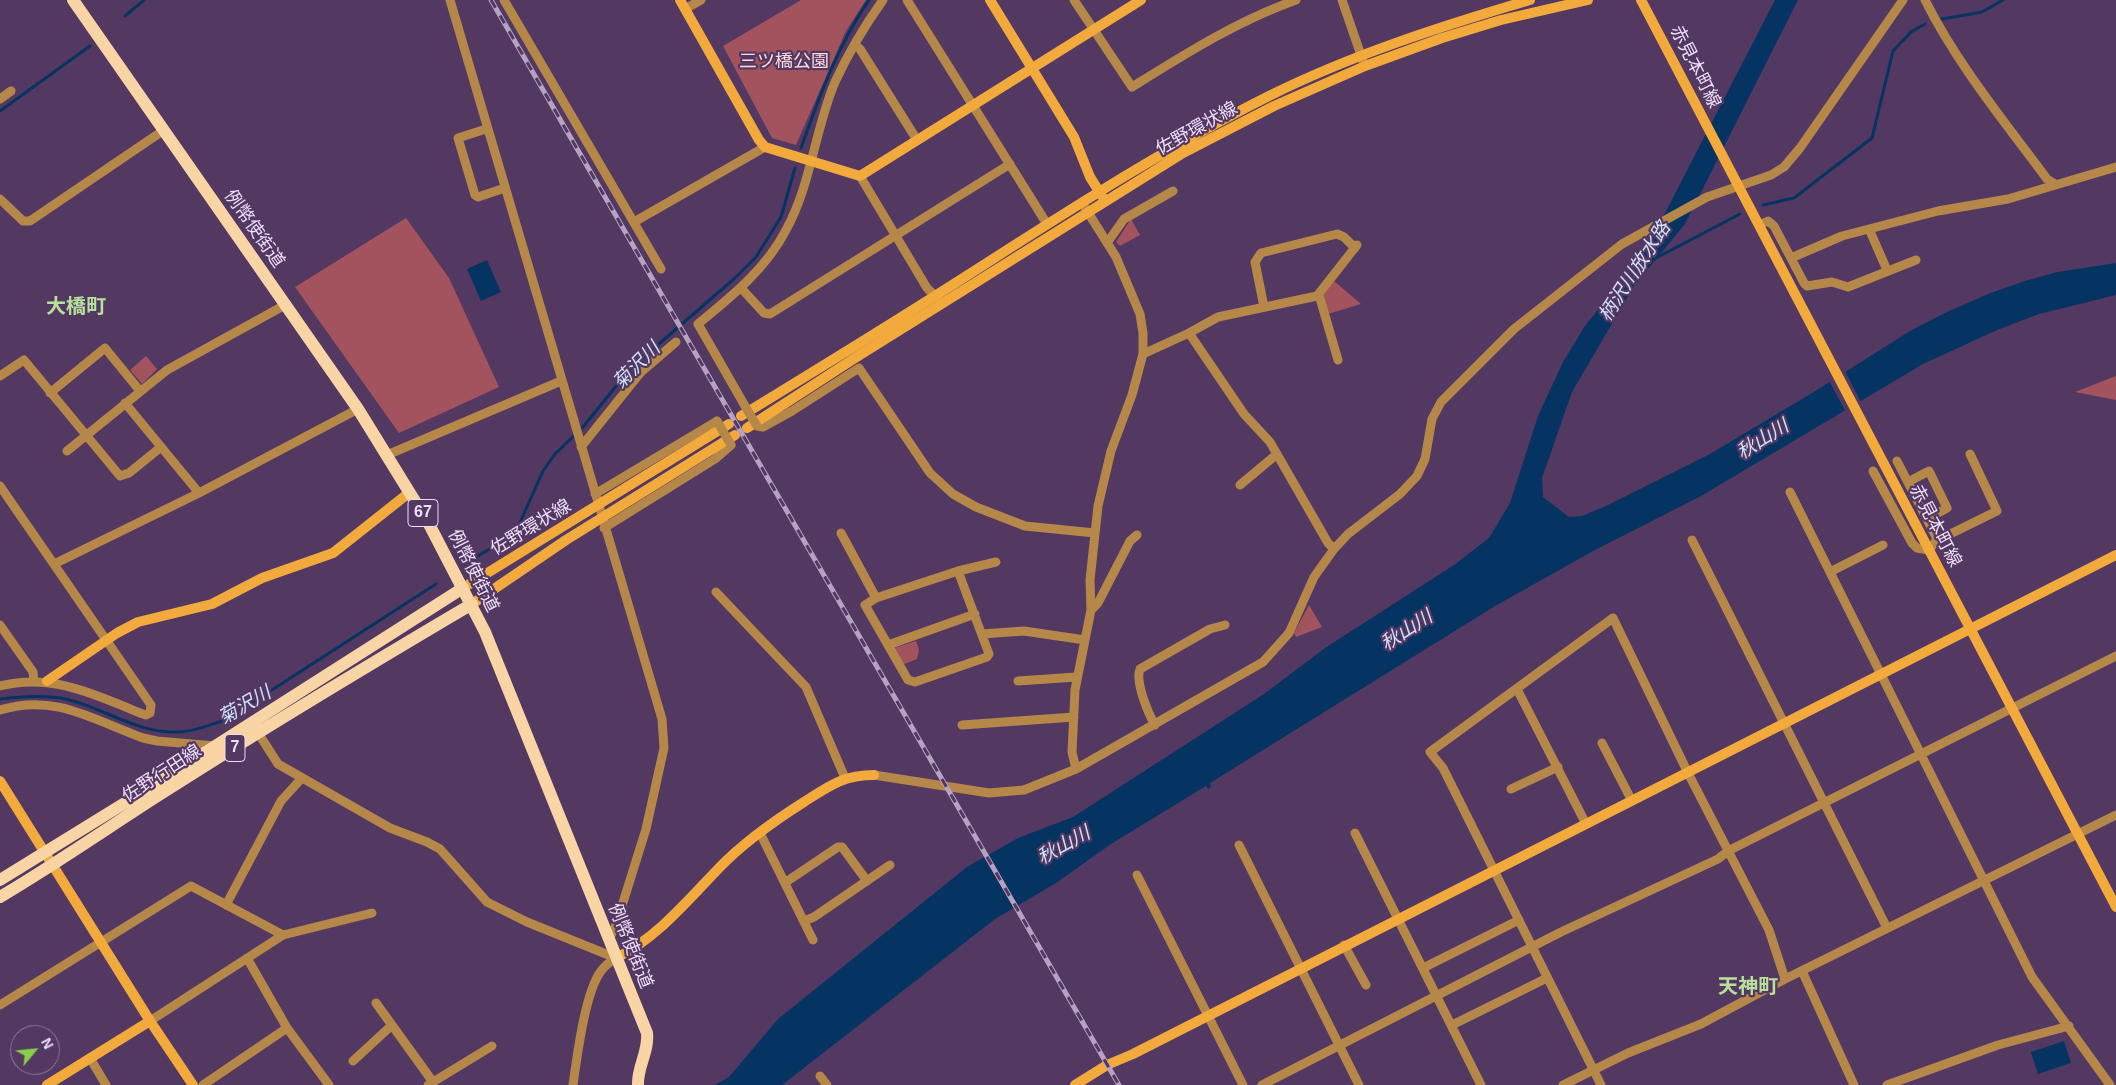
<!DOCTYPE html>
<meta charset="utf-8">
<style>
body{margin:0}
#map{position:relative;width:2116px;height:1085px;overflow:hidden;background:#533862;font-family:Helvetica,sans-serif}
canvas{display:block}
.north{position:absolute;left:10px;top:1025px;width:50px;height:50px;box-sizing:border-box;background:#533862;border:1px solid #917a9e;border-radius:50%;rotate:62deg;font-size:14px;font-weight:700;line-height:20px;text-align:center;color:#eedef8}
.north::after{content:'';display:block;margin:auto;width:18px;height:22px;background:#88cf49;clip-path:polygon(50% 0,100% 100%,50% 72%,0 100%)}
</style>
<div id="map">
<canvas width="2116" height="1085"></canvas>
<div class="north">N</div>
</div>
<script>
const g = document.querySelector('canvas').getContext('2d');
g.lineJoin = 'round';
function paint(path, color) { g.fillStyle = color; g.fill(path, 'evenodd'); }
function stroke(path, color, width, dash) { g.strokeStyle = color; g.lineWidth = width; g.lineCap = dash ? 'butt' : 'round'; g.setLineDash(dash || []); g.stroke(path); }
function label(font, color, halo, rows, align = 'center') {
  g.font = font + ' Helvetica,"Noto Sans JP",sans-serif'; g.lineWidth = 4.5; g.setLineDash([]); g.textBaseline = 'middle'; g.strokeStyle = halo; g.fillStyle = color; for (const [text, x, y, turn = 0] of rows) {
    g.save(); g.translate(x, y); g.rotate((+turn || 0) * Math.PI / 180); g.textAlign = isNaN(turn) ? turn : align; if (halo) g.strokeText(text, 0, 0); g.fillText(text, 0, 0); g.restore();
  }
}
const green = new Path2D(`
 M 801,0 L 866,0 L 846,31 L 796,145 L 772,138 L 723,46 Z
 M 406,218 L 449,278 L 499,387 L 399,433 L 295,287 Z
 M 1131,219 L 1140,235 L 1120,246 L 1116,242 Z
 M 1334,281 L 1361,304 L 1328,314 L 1323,295 Z
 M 146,356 L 157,369 L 142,384 L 130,370 Z
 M 2116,376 L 2116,400 L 2075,392 Z
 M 1309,605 L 1322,627 L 1296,637 L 1294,633 Z
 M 916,641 L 919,650 L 917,659 L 902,665 L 894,648 Z`);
const water = new Path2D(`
 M 1775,0 L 1798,0 L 1685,224 L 1634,286 L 1572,392 L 1542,478 L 1543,497 L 1569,517 L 1582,516 L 1606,506 L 1710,454 L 1812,393 L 1910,331 L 1945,313 L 1988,294 L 2025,281 L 2057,272 L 2116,263 L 2116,295 L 2039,314 L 1997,330 L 1923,364 L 1701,496 L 1595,550 L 1495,606 L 1210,783 L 1211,787 L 1208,789 L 1206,786 L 1111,844 L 1056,883 L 995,919 L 782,1085 L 715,1085 L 729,1077 L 778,1019 L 967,867 L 1018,838 L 1073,817 L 1264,694 L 1325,648 L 1454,565 L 1489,538 L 1510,503 L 1538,416 L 1563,362 L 1585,326 L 1647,248 Z
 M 487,260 L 501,292 L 481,301 L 467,269 Z
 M 2064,1041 L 2071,1063 L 2038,1074 L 2031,1052 Z`);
const pier = new Path2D(`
 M 1844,369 L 1861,402 L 1846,412 L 1828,379 Z`);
const stream = new Path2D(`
 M 125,16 L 144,0
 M 1942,19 L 1982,12 L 2003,0
 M 0,111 L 90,46
 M 801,148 C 820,95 837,47 869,0
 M 1763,205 L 1794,198 L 1872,138 L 1893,51 L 1911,32 L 1925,24
 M 1656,258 L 1740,214
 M 471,560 L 508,538 L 517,529 L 543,471 L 555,454 L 583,427 L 630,369 L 735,278 L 756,257 L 781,217 L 795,168
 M 0,699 C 21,697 40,695 61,698 C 99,705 132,731 171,732 C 190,733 210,725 227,719 L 436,584`);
const street = new Path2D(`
 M 450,0 L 662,719 L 664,748 L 646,829 L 616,925 L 609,939
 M 504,0 L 661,269
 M 907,0 L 1047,224
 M 1074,0 L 1132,87 C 1185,54 1237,21 1296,0
 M 1342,0 L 1363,61
 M 1925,0 C 1957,64 2004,121 2047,179 L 2055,184
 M 685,9 L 701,0
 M 855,45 L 860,49 L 917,140
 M 0,99 L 11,91
 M 486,129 L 458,138 L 475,195 L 478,197 L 505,188
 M 860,176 L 927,288 L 939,300
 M 0,199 L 23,221 L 30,221 L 164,130
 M 634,222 L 765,147
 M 1759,225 L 1768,221 L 1774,226 L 1804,283 L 1807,286 L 1832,282 L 1848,287 L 1916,260
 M 1869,229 L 1887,270
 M 1107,243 L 1124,219 L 1173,191
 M 1791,258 L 1842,236 L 1938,211 L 2008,199 L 2116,167
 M 741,288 L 764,313 L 770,314 L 1010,164
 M 1319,295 L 1338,360
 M 1264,307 L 1255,262 L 1261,253 L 1337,234 L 1344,237 L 1355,248
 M 1189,333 L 1244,414 L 1270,442 L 1328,543 L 1334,549
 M 1143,354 L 1189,333 L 1218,317 L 1317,296 L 1357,245
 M 0,376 L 24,360 L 120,476 L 129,473 L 161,447
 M 50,393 L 105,348 L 140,391
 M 125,403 L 199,493
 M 745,406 L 698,324 C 731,297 766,269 786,230 C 811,185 815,129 835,82 C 848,54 865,25 883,0
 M 757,426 L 763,427 L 792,411 L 859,368 L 930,473 L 953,494 L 976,507 L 1025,526 L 1095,533
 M 581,447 L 641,372 L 676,342
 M 67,451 L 167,370 L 285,305
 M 387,455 L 561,381
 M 1873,471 L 1912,543 L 1917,548 L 1929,550 L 1936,541 L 1936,537 L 1897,461
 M 1908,482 L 1929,471 L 1947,508 L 1927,519
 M 1240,485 L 1277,454
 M 0,486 L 151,705 L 150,713 L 146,715 L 140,713 C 94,694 51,673 0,686
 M 1790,492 L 2032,977 L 2110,1085
 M 595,494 L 717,421
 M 604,528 L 715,459 L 731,445
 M 841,533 L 876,598
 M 1692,540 L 1887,928
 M 1936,541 L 1997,511 L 1970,454
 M 54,564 L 199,493 L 358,409
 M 958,571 L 989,654 L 987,657 L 915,682 L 908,680 L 865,605 L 876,598 Z
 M 958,571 L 996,562
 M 1830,572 L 1883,545
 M 716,592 L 806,687 L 845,778
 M 1091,610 L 1098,603 L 1130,541 L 1137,535
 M 0,625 L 33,672 L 34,681
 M 982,634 L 1024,631 L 1085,640
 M 888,645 L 975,614
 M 1018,681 L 1076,677
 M 1517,689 L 1586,824
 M 0,710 C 55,693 93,720 143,738 L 157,741 L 215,746
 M 962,725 L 1074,717
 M 1155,725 C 1148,713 1135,682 1140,669 L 1210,629 L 1225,625
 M 255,728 L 278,764 L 390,828 L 427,842 L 440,849 L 487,902 L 527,922 L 616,958
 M 1602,743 L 1632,801
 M 1076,769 L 1072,752 L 1075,690 L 1091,610 L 1090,580 L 1098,506 L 1111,451 L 1132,395 L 1143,354 L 1143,333 L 1140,314 L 1116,257 L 1084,206
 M 874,775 L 989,793 L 1024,790 L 1076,769 L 1263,662 L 1289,633 L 1314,577 L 1334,549 L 1348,534 L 1400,494 L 1417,476 L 1425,459 L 1432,419 L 1441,402 L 1514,329 L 1622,244 L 1707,197 L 1771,175 L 1784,167 L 1800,148 L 1903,0
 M 1511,789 L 1558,767
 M 760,833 L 813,940
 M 1355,833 L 1481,1085
 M 1239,845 L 1359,1085
 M 1137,875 L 1243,1085
 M 786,882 L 838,847 L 842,847 L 867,881
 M 226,905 L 281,801 L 301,779
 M 804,921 L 814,917 L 890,865
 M 1344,945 L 1366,985
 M 247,958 L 287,1028 L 329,1085
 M 1423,968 L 1519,920
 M 1802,971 L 1854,1085
 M 376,1003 L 433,1082
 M 0,1005 L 191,886 L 283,935
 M 150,1021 L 283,935 L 372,913
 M 1452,1025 L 1547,978
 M 90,1058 L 106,1085
 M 353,1061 L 392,1025
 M 820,1076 L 827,1085
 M 203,1085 L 287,1028
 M 428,1085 L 492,1046
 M 573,1085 C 577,1057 585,992 601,971 C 605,965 610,962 616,958
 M 1262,1085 L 1561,932 L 1718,859 L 1728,851 L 2116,656
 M 1563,1085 L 1628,1053 L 1701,1024 L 1785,979 L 2116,815
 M 1601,1085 L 1443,768 L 1430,752 L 1613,618 L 1688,773 L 1769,930 L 1785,979
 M 1887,1085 L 1998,1045 L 2069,1026`);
const secondary = new Path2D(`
 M 680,0 L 759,140 L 765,147 L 860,176 L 1141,0
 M 990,0 L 1074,137 L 1090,177 L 1102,196
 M 1641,0 L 2116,907
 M 741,416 C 818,369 895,322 971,273 C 1068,211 1165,148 1269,96 C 1351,55 1442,26 1530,0
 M 747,428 L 855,358 L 1183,153 L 1274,106 L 1365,66 L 1442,38 L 1501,20 L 1588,0
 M 463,588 L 729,424
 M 472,604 L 566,540 L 735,435
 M 47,681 L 117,633 L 138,622 L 212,604 L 262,578 L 333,553 L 410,492
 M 0,781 L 150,1021 L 193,1085
 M 616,958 C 657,938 688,900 719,868 C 743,843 774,821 804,802 C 829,786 843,775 874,775
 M 47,1085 L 150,1021
 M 1075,1085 L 1107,1065 L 1133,1054 C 1459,886 1789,724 2116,555`);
const primary = new Path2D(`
 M 73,0 L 358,409 L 429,524 L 485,632 L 647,1033 C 649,1052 637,1067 638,1085
 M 0,880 L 154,785 L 463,588
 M 0,897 C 54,865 106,829 159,795 C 262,729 367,666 472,604`);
const rail = new Path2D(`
 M 491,0 L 1119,1085`);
const streetBridge = new Path2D(`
 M 745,406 L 757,426
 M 717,421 L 731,445`);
const shields = [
 [423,513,30],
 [235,748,20]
];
const shieldNames = [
 ["67",423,513],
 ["7",235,748]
];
const parkNames = [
 ["三ツ橋公園",784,62]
];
const streetNames = [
 ["赤見本町線",1695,67,63],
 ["佐野環状線",1197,129,-29],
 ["例幣使街道",254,229,55],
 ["赤見本町線",1935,526,62],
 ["佐野環状線",531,528,-31],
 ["例幣使街道",473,571,63],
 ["佐野行田線",162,774,-33],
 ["例幣使街道",630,946,68]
];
const waterNames = [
 ["柄沢川放水路",1635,272,-57],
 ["菊沢川",637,366,-45],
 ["秋山川",1763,440,-32],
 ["秋山川",1407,631,-33],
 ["菊沢川",245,706,-30],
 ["秋山川",1064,846,-29]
];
const quarterNames = [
 ["大橋町",76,307],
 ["天神町",1748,987]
];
paint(green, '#a2535e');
paint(water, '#063462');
paint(pier, '#533862');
stroke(stream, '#063462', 3);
stroke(street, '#b58749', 9);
stroke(secondary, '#f3aa3c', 10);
stroke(primary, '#f9d4a5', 12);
stroke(rail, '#b6a2c2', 5);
stroke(rail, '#533862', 3, [9]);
stroke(streetBridge, '#b58749', 9);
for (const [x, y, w] of shields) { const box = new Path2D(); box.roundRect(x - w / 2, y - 13.5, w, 27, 4); g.fillStyle = '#533862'; g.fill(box); stroke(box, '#eedef8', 1); }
label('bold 16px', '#eedef8', null, shieldNames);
label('18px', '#fbdadc', '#533862', parkNames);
label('18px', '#eedef8', '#533862', streetNames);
label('italic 19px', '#cfe2f9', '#533862', waterNames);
label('bold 20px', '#b8e09c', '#533862', quarterNames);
</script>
